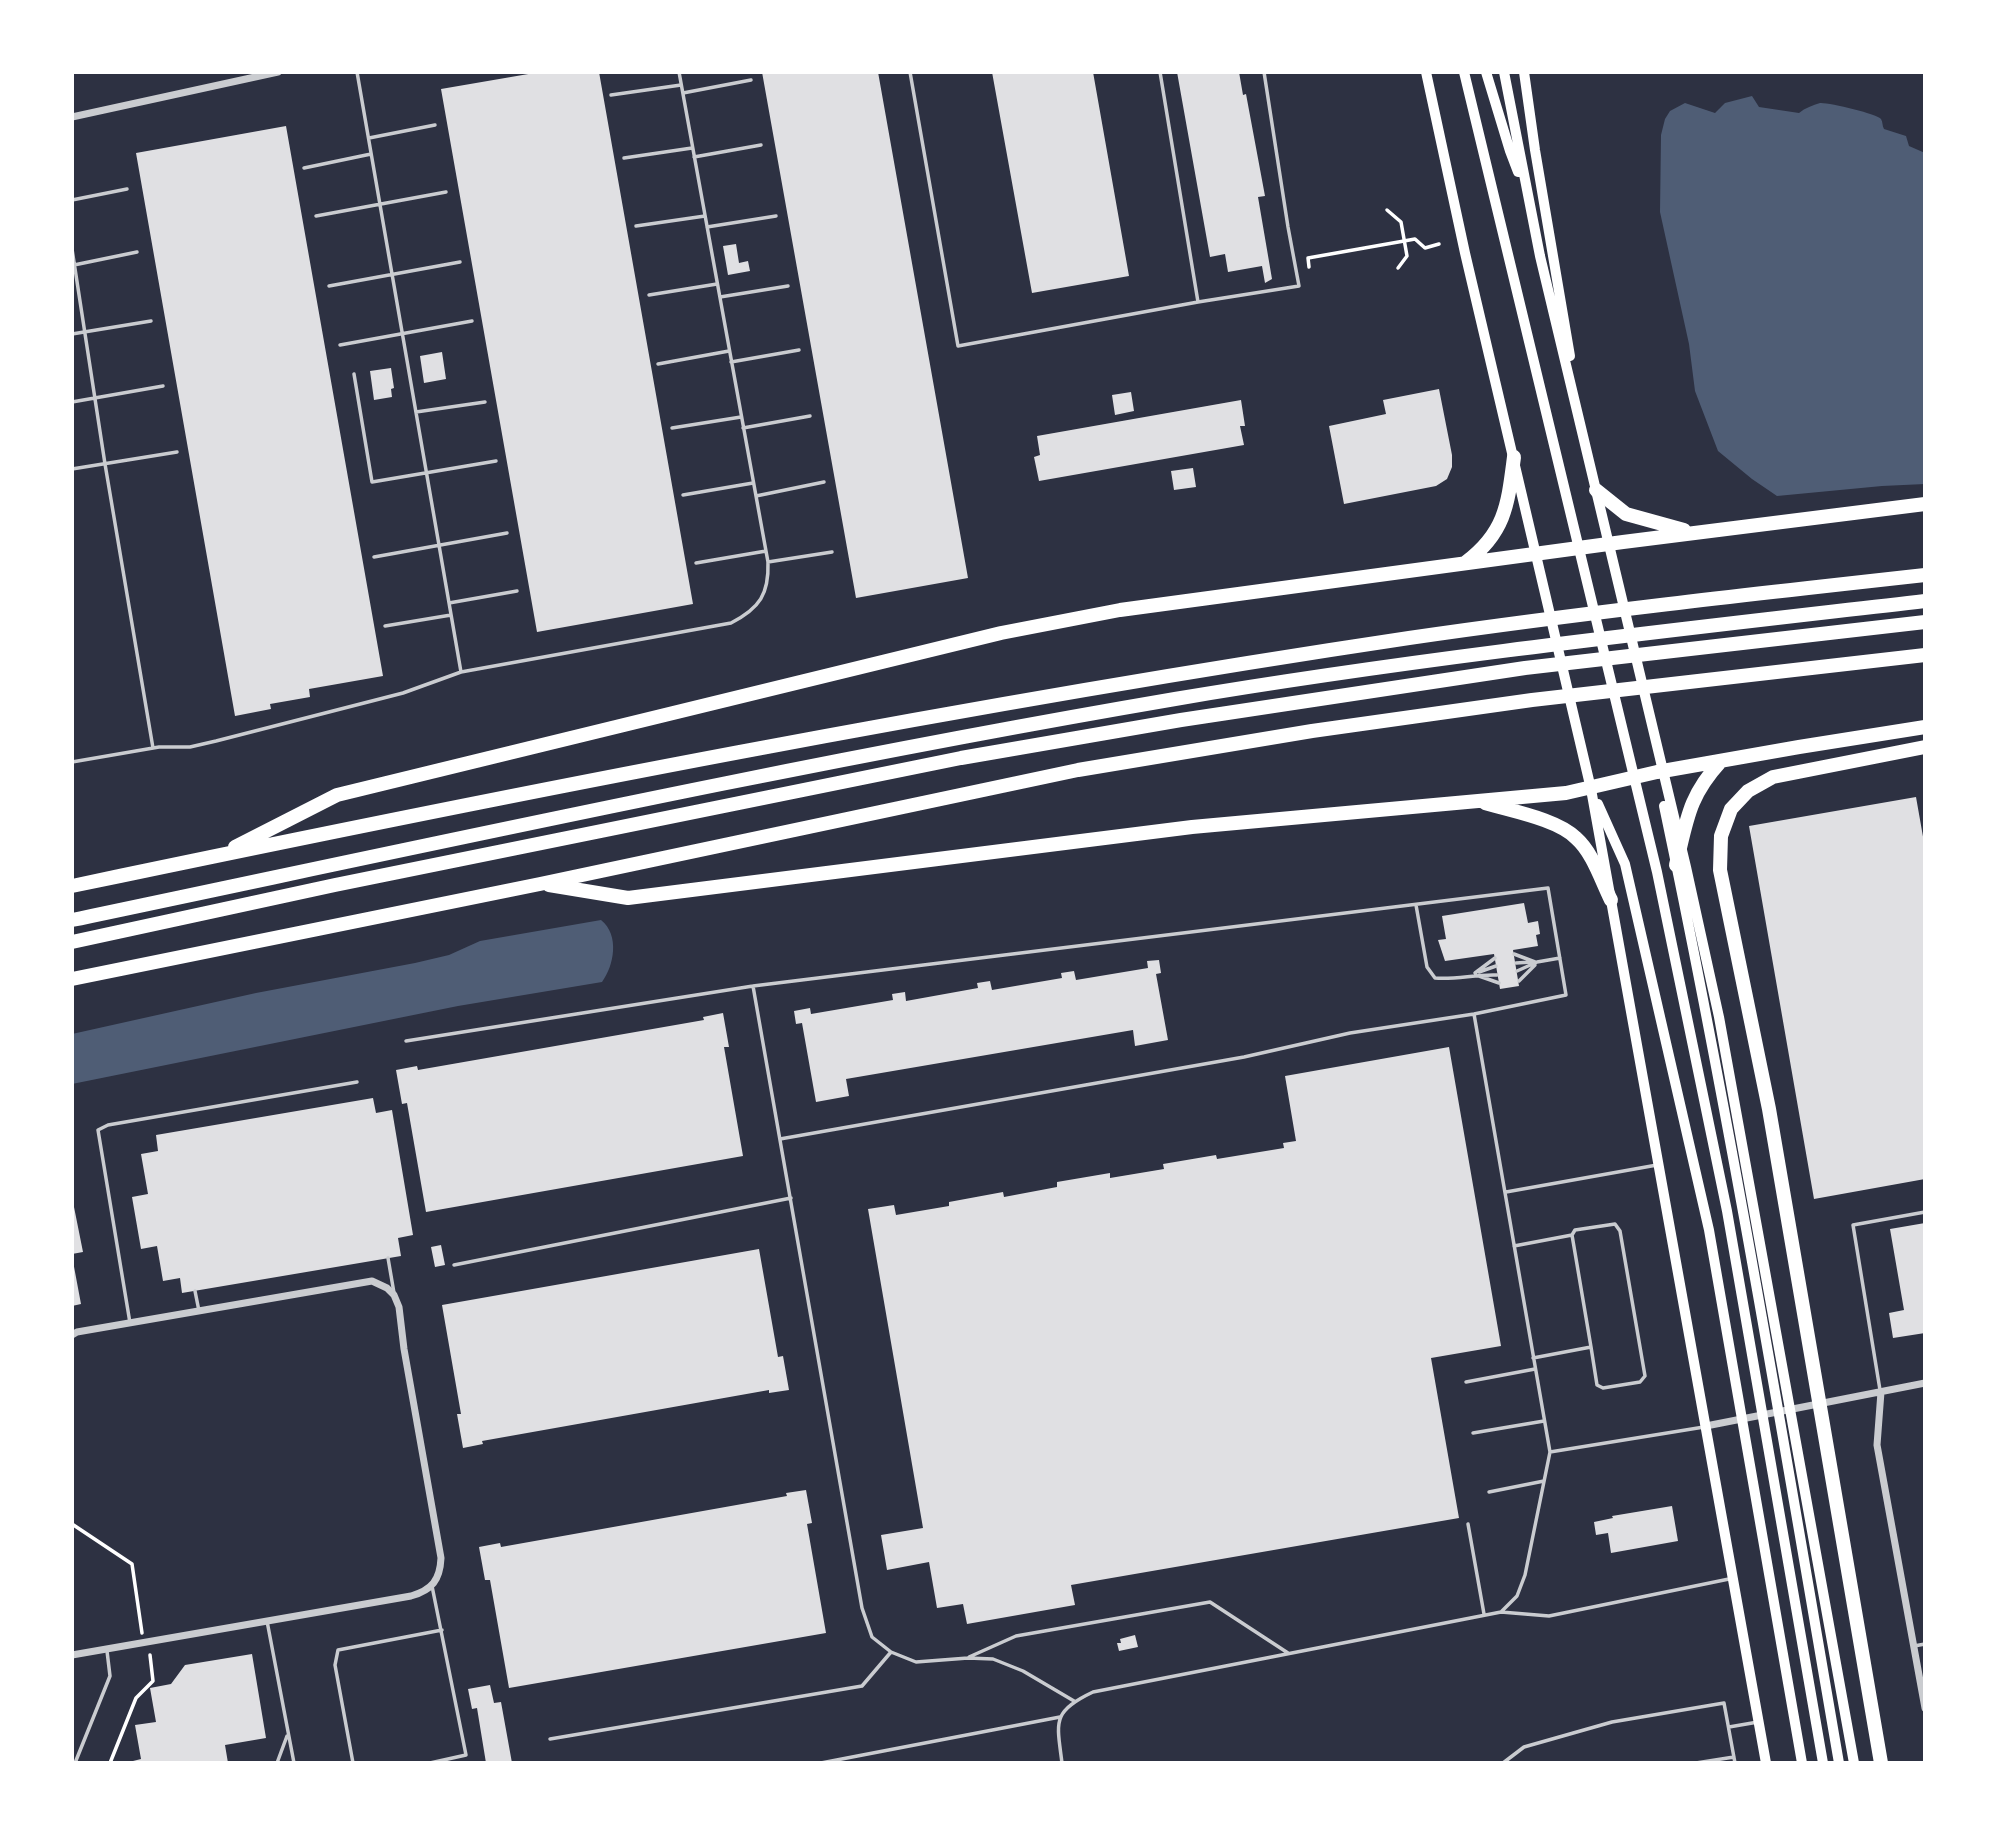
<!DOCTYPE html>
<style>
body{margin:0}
#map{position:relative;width:1997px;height:1835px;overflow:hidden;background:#2d3142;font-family:Rubik,sans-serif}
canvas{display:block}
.frame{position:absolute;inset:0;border:74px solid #fff;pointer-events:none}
</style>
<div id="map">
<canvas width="1997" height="1835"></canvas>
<div class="frame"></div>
</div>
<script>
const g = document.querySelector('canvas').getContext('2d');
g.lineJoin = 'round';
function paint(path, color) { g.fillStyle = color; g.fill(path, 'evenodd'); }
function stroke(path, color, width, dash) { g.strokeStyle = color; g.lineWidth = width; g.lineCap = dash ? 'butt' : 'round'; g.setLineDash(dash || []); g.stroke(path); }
const water = new Path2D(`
 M 1752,96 L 1759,107 L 1799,113 C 1805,108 1813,105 1820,103 C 1827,102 1878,114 1881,119 C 1883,122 1882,126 1884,129 L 1906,136 L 1909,146 L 1925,153 L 1925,484 L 1882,486 L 1777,496 L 1752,479 L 1718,451 L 1695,391 L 1689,344 L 1660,212 L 1661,135 L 1665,119 L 1670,111 L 1685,103 L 1715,113 L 1725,103 Z
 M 601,920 C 620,935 614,966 602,982 L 458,1006 L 72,1084 L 72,1034 L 256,993 L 415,963 L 449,955 L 480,941 Z`);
const building = new Path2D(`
 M 540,72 L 599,72 L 693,604 L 537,632 L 441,89 Z
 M 762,72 L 878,72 L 968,578 L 856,598 Z
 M 992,72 L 1093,72 L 1129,276 L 1032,293 Z
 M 1177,72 L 1239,72 L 1243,95 L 1246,94 L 1265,196 L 1258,197 L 1272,279 L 1265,283 L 1262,266 L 1228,272 L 1225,254 L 1210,257 Z
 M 286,126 L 383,676 L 309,689 L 310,697 L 270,704 L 271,709 L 235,716 L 136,153 Z
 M 736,244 L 739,263 L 748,261 L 750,271 L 728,275 L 723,246 Z
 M 442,352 L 446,379 L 424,383 L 420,356 Z
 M 391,368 L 394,388 L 391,389 L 392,397 L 374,400 L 370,371 Z
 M 1439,389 L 1452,455 L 1452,467 L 1447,479 L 1436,486 L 1344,504 L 1329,426 L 1386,414 L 1383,400 Z
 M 1131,392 L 1134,411 L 1115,415 L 1112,395 Z
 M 1241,400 L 1245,426 L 1240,426 L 1244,445 L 1039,481 L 1034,457 L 1040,455 L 1037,436 Z
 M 1193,468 L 1196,487 L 1174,490 L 1171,471 Z
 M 1916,797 L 1925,848 L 1925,1179 L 1814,1199 L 1749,826 Z
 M 1524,903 L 1528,923 L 1538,921 L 1540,934 L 1536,935 L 1538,946 L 1513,950 L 1519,986 L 1500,989 L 1494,954 L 1445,961 L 1438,940 L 1446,939 L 1442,916 Z
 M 1159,960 L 1161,973 L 1156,974 L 1168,1040 L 1135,1046 L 1133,1030 L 846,1079 L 849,1096 L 816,1102 L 802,1023 L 796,1024 L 794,1011 L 810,1008 L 811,1014 L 893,1000 L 892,994 L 905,992 L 906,1001 L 978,988 L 977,983 L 990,981 L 992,990 L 1062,978 L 1061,973 L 1074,971 L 1076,980 L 1148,968 L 1147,961 Z
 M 723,1013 L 729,1047 L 724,1047 L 743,1156 L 426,1212 L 407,1103 L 402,1104 L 396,1070 L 417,1066 L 418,1070 L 704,1020 L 703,1017 Z
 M 1449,1047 L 1501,1346 L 1431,1358 L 1459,1518 L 1071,1585 L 1075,1605 L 967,1624 L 963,1604 L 937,1608 L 929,1562 L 887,1570 L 881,1535 L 923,1528 L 868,1209 L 894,1205 L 896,1215 L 949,1206 L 949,1202 L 1003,1192 L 1004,1197 L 1057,1187 L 1057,1182 L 1110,1173 L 1110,1178 L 1164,1169 L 1163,1164 L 1216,1155 L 1217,1159 L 1284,1148 L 1283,1143 L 1296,1141 L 1285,1076 Z
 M 373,1098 L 376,1113 L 392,1110 L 413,1235 L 398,1238 L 401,1256 L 182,1293 L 180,1278 L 163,1281 L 157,1246 L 141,1249 L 132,1197 L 148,1194 L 141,1154 L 158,1151 L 156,1135 Z
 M 72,1197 L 83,1252 L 72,1254 Z
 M 1925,1223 L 1925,1333 L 1893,1338 L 1889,1313 L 1904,1310 L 1890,1229 Z
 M 441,1245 L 445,1265 L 435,1267 L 431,1247 Z
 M 759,1249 L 778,1357 L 783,1356 L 789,1390 L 769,1393 L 769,1390 L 482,1441 L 483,1444 L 463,1448 L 457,1414 L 461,1414 L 442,1305 Z
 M 72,1256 L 81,1304 L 72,1306 Z
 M 806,1490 L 812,1523 L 807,1524 L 826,1633 L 509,1688 L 490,1580 L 485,1580 L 479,1547 L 500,1543 L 501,1547 L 787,1496 L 786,1493 Z
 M 1672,1506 L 1678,1541 L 1611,1553 L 1608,1533 L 1596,1535 L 1594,1522 L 1613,1518 L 1612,1516 Z
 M 1135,1635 L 1138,1647 L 1119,1651 L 1117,1643 L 1121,1643 L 1120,1639 Z
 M 252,1654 L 266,1738 L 225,1745 L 228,1763 L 125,1763 L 141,1759 L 135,1725 L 156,1722 L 150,1688 L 171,1684 L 185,1665 Z
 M 490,1685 L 494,1703 L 501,1702 L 512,1763 L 486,1763 L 477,1708 L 472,1709 L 468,1689 Z`);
const path = new Path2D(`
 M 1387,210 L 1401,222 L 1407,256 L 1398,268
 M 1309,267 L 1308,258 L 1404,241 L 1415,239 L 1425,248 L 1439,244
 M 72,1524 L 132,1564 L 142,1633
 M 110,1763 L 136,1698 L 153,1681 L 150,1655`);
const service = new Path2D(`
 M 357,72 L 461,672
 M 679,72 L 768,562 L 832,552
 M 910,72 L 958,346 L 1198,302 L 1299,286 L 1288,227 L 1264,72
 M 1160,72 L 1198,302
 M 683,93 L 751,80
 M 611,95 L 681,85
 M 369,138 L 435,125
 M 694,157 L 761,145
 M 624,158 L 692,148
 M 304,168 L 371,154
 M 72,200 L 127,189
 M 316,216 L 446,192
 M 636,226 L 705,216
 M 707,227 L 776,216
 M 72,249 L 105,464 L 153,748
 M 74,265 L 137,252
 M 329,286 L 460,262
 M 649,295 L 717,284
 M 720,297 L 788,286
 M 72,334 L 151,321
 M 340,345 L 472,321
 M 731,362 L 799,350
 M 658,364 L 729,351
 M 354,374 L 372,482 L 496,461
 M 72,402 L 163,386
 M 416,412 L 485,402
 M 672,428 L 741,417
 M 743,428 L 810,416
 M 72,469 L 177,452
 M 683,495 L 753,483
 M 756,496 L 824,482
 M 374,557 L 507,533
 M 696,563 L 766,551
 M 449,603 L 517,591
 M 385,626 L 451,615
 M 72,762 L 159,747 L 190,747 L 216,741 L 403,693 L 461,672 L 731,623 C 760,608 769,594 768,562
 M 1416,905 L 1427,967 L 1435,978 C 1455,980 1476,974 1497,975
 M 1514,954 L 1535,962
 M 1516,963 L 1532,962
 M 1517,971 L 1537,962 L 1560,958
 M 1479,972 L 1496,966
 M 1475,973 L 1495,958
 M 1479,976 L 1499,983
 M 1519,981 L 1535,965
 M 753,986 L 862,1608 L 872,1637 L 891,1652 L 916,1662 L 968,1658 L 993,1659 L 1023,1671 L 1074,1701
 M 406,1041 L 753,986 L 1548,888 L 1566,995 L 1474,1014 L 1350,1033 L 1244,1057 L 780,1139
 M 1506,1192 L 1657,1165
 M 1514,1246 L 1572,1235
 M 388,1258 L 394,1293
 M 454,1265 L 791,1198
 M 195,1291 L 199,1311
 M 130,1323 L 98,1130 L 108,1125 L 357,1082
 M 1533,1358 L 1591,1347 L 1597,1385 L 1603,1388 L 1640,1382 L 1645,1376 L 1620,1231 L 1615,1224 L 1575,1230 L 1572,1235 L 1591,1347
 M 1466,1382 L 1535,1369
 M 1880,1390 L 1853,1225 L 1925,1212
 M 1473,1433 L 1544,1421
 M 1550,1452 L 1704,1427
 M 1489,1492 L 1544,1481
 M 1468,1524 L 1484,1614
 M 1501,1612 L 1549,1616 L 1729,1579
 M 267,1621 L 294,1763
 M 1914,1646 L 1925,1644
 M 969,1657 L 1016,1636 L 1210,1602 L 1288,1653
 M 1729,1727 L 1758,1722
 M 550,1739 L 862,1686 L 891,1652
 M 75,1763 L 110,1676 L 107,1651
 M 277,1763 L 287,1736
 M 353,1763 L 335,1665 L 338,1650 L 442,1630
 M 430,1763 L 466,1755 L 432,1586
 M 821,1763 L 1060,1717
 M 1062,1763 C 1057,1722 1051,1712 1093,1692 L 1501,1612 L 1517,1596 L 1525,1575 L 1550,1452 L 1474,1014
 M 1503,1763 L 1524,1747 L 1612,1722 L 1724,1703 L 1735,1763
 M 1696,1763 L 1734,1757`);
const minor = new Path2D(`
 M 72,117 L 278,72
 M 72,1335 L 77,1332 L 372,1281 L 387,1288 L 394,1295 L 399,1307 L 404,1349 L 441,1558 C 440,1580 432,1590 411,1596 L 72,1655
 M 1881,1392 L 1877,1445 L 1925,1708
 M 1706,1426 L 1925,1383`);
const secondary = new Path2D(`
 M 1426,72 L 1465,253 L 1591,789 L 1766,1763
 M 1464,72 L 1657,872 L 1727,1211 L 1823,1763
 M 1486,72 L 1510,151 L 1518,172
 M 1504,72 L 1540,256 L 1686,867 L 1719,1017 L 1854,1763
 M 1524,72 L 1535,150 L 1570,356
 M 1598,804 L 1625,864 L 1709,1230 L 1802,1763
 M 1664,806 C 1731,1124 1784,1444 1839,1763`);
const motorway = new Path2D(`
 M 1596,490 L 1626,514 L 1684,530
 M 1466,562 C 1506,532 1508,503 1514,457
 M 1485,803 C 1511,811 1557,819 1576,838 C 1593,853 1601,880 1611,900
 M 235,847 L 337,795 L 1001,633 L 1120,610 L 1623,542 L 1925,504
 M 1676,865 C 1687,820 1688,797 1721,761
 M 549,885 L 628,898 L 1192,827 L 1566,793 L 1657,772 L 1799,747 L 1925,727
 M 72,886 C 515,793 961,705 1409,638 C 1581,613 1753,594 1925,575
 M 72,920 C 439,843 805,762 1175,699 C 1424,657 1675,630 1925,601
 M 72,942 L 335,885 L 961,758 L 1181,720 L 1525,668 L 1925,622
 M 72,979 L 540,884 L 1078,770 L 1312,731 L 1532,700 L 1925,655
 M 1881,1763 L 1769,1109 L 1720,870 L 1721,836 L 1731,809 L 1748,791 L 1773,777 L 1925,747`);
paint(water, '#4f5d75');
paint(building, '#e0e0e3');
stroke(path, '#fff', 3.5);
stroke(service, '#caccd0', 3.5);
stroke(minor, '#caccd0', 7);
stroke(secondary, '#fff', 10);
stroke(motorway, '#fff', 14);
</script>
